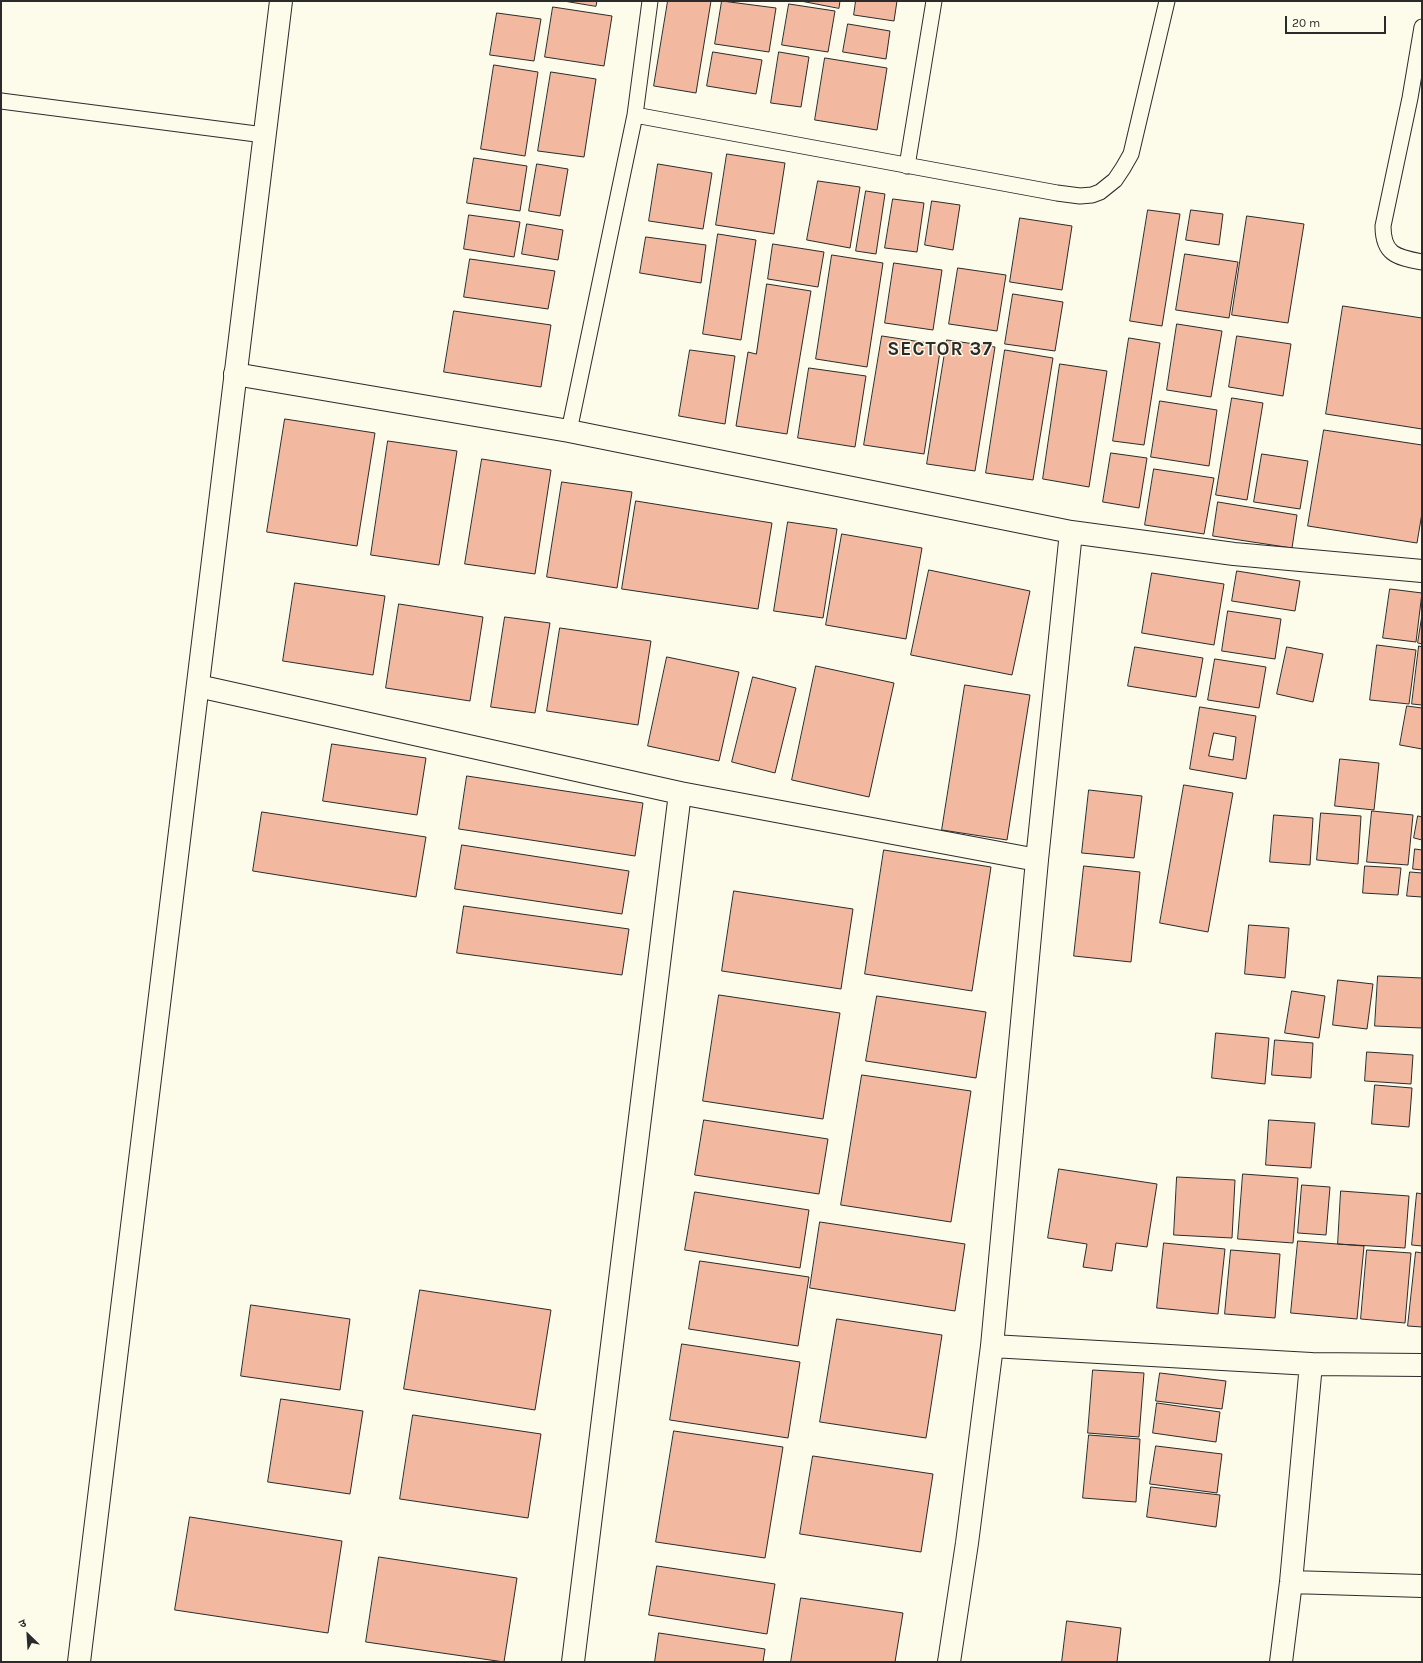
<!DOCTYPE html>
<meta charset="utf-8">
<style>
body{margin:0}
#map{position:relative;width:1423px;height:1663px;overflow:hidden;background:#fdfbea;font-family:Karla,"Noto Sans Devanagari",sans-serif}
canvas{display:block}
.frame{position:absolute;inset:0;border:2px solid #2b2b2b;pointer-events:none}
.north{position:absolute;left:8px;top:1615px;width:40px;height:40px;-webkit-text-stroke:3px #fdfbea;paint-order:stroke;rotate:335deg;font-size:11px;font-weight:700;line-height:16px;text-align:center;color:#2b2b2b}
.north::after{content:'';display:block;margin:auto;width:14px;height:18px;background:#2b2b2b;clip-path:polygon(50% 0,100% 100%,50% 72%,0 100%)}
.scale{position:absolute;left:1285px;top:16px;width:101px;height:18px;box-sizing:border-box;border:2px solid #2b2b2b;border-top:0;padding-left:5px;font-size:12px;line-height:14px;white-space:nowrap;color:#2b2b2b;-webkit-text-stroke:3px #fdfbea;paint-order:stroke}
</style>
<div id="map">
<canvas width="1423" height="1663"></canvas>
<div class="frame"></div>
<div class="north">उ</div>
<div class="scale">20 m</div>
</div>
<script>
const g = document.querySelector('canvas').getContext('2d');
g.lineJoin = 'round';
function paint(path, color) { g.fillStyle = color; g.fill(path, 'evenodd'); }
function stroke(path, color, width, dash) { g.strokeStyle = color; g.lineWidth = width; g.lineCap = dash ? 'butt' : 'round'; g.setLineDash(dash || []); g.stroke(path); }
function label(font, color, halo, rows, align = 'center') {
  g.font = font + ' Karla,sans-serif'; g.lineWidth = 3; g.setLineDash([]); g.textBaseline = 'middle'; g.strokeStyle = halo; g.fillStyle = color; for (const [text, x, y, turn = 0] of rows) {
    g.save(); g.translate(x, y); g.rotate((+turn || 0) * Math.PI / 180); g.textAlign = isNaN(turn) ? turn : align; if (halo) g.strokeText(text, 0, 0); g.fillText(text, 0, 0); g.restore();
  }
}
const building = new Path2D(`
 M 564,1 L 597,1 L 596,6 Z
 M 668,1 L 711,1 L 696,93 L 654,86 Z
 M 722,1 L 776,8 L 769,52 L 715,44 Z
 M 801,1 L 840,1 L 839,8 Z
 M 856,1 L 897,1 L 894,21 L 854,15 Z
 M 789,4 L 835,11 L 828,52 L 782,45 Z
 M 553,7 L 612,16 L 604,66 L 545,57 Z
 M 497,13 L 541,19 L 534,61 L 490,55 Z
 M 848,24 L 890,31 L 886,59 L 843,52 Z
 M 713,52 L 762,60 L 756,94 L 707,86 Z
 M 779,52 L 809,57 L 801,107 L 771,103 Z
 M 825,58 L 887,68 L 877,130 L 815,120 Z
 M 494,65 L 538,72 L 525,156 L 481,149 Z
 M 551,72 L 596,79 L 584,157 L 538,151 Z
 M 727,154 L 785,163 L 774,234 L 716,225 Z
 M 474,158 L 527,166 L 520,211 L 467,203 Z
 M 537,164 L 568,169 L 560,216 L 529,211 Z
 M 658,164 L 712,173 L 703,229 L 649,221 Z
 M 818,181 L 860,187 L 850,248 L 807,240 Z
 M 866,191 L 885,194 L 876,254 L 856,251 Z
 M 893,199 L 924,203 L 917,252 L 885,248 Z
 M 932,201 L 960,205 L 953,250 L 925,245 Z
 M 1148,210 L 1180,214 L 1162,326 L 1130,321 Z
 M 1191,210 L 1223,214 L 1219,245 L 1186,240 Z
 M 469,215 L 520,222 L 514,257 L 464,249 Z
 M 1247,216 L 1304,224 L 1288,323 L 1232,315 Z
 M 1020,218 L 1072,226 L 1062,290 L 1010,282 Z
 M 527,224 L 563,230 L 558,260 L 522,254 Z
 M 718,234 L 756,240 L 741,340 L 703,334 Z
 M 646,237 L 706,245 L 701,283 L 640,273 Z
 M 773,244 L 824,252 L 818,287 L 768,279 Z
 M 1185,254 L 1238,262 L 1229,318 L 1176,310 Z
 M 832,255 L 883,263 L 867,367 L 816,359 Z
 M 470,259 L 555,271 L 548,309 L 464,297 Z
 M 894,263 L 942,270 L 933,330 L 885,323 Z
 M 958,268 L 1006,275 L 997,331 L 949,324 Z
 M 767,284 L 811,291 L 787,434 L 736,426 L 748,352 L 756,354 Z
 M 1013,294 L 1063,302 L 1055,351 L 1005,344 Z
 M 1343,306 L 1422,318 L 1422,429 L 1326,414 Z
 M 454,311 L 551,325 L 541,387 L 444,372 Z
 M 1177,324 L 1222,331 L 1211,397 L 1167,390 Z
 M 882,336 L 941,345 L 924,454 L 864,445 Z
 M 1237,336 L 1291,344 L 1283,396 L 1229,387 Z
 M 1129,338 L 1160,343 L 1144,445 L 1113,441 Z
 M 947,340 L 995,347 L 975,471 L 927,464 Z
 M 690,350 L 735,356 L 725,424 L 679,416 Z
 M 1005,350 L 1053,358 L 1033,480 L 986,473 Z
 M 1060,364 L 1107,371 L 1089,487 L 1043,479 Z
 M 809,368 L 866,376 L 855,447 L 798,438 Z
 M 1232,398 L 1263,403 L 1247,500 L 1216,495 Z
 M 1160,401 L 1217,410 L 1209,466 L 1151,457 Z
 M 285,419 L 375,433 L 357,546 L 267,532 Z
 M 1324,430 L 1422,445 L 1422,513 L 1417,543 L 1308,526 Z
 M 388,441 L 457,451 L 439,565 L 371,555 Z
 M 1111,453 L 1147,458 L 1139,508 L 1103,502 Z
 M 1262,454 L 1308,461 L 1300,509 L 1254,502 Z
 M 482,459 L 551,470 L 535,574 L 465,564 Z
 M 1154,469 L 1214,478 L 1204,534 L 1145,525 Z
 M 562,482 L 632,492 L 617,588 L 547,577 Z
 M 636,501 L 772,523 L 758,609 L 622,589 Z
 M 1218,502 L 1297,515 L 1292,548 L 1213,536 Z
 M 788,522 L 837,529 L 823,618 L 774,611 Z
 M 842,534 L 922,548 L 906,639 L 826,625 Z
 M 929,570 L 1030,591 L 1012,675 L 911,655 Z
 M 1237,571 L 1300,581 L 1295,611 L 1232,601 Z
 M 1152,573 L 1224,584 L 1214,645 L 1142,633 Z
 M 295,583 L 385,596 L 373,675 L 283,661 Z
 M 1390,589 L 1422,593 L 1416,642 L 1383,638 Z
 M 399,604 L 483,617 L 470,701 L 386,688 Z
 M 1228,611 L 1281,619 L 1275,659 L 1222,651 Z
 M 1422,615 L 1422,644 L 1418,643 Z
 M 505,617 L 550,623 L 535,713 L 491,707 Z
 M 560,628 L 651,641 L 638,725 L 547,711 Z
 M 1377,645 L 1416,650 L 1409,704 L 1370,700 Z
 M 1419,646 L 1422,647 L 1422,705 L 1412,704 Z
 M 1135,647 L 1203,658 L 1196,697 L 1128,686 Z
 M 1287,647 L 1323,654 L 1313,702 L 1277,694 Z
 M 667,657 L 739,672 L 719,761 L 648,746 Z
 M 1215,659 L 1266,667 L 1259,708 L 1208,700 Z
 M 816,666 L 894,683 L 869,797 L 792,780 Z
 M 753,677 L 796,688 L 775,773 L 732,762 Z
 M 965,685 L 1030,695 L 1007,840 L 942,830 Z
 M 1407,706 L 1422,708 L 1422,749 L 1400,745 Z
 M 1200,707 L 1256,716 L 1246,779 L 1190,769 ZM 1214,733 L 1236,737 L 1233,760 L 1209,756 Z
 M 332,744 L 426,758 L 417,815 L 323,801 Z
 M 1340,759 L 1379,763 L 1374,810 L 1335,806 Z
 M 467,776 L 643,803 L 635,856 L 459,829 Z
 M 1184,785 L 1233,793 L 1208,932 L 1160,923 Z
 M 1089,790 L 1142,796 L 1134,858 L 1082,853 Z
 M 1372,811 L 1413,815 L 1408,865 L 1367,862 Z
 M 262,812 L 426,837 L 416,897 L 253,871 Z
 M 1321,813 L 1361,816 L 1358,864 L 1317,860 Z
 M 1274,815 L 1313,818 L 1310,865 L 1270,862 Z
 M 1418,816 L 1422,817 L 1422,840 L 1414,838 Z
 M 462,845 L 629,871 L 622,914 L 455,889 Z
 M 1415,849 L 1422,850 L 1422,870 L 1413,869 Z
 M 884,850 L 991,867 L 972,991 L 865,974 Z
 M 1084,866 L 1140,872 L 1131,962 L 1074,956 Z
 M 1365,866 L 1401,868 L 1398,895 L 1363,893 Z
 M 1410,872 L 1422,873 L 1422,897 L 1407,896 Z
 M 734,891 L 853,909 L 841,989 L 722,971 Z
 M 464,906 L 629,929 L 622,975 L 457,953 Z
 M 1249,925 L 1289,928 L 1285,978 L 1245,974 Z
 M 1378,976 L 1422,978 L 1422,1028 L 1375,1026 Z
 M 1338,980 L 1373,984 L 1367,1029 L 1333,1025 Z
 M 1292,991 L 1325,996 L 1319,1038 L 1285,1033 Z
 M 719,995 L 840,1013 L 823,1119 L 703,1101 Z
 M 877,996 L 986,1012 L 976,1078 L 866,1061 Z
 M 1216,1033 L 1269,1038 L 1265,1084 L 1212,1078 Z
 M 1275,1040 L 1313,1043 L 1311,1078 L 1272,1075 Z
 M 1367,1052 L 1413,1055 L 1411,1084 L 1365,1081 Z
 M 862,1075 L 971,1091 L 951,1222 L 841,1205 Z
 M 1375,1085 L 1412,1088 L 1409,1127 L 1372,1124 Z
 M 704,1120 L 828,1139 L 819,1194 L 695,1175 Z
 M 1269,1120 L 1315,1123 L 1311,1168 L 1266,1165 Z
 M 1059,1169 L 1157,1184 L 1147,1247 L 1116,1243 L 1112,1271 L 1083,1267 L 1087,1244 L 1048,1238 Z
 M 1243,1174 L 1298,1178 L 1293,1243 L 1238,1239 Z
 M 1177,1177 L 1235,1180 L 1232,1238 L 1174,1235 Z
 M 1302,1185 L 1330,1187 L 1326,1235 L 1298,1233 Z
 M 1341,1191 L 1409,1196 L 1405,1248 L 1338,1244 Z
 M 695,1192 L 809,1210 L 800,1268 L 685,1250 Z
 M 1417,1193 L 1422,1194 L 1422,1246 L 1412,1245 Z
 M 820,1222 L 965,1244 L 955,1311 L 810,1288 Z
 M 1298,1241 L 1364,1246 L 1357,1319 L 1291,1313 Z
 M 1164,1243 L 1225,1249 L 1218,1314 L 1157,1308 Z
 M 1231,1250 L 1280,1254 L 1275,1318 L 1225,1314 Z
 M 1367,1250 L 1411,1253 L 1405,1323 L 1361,1319 Z
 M 1416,1252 L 1422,1253 L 1422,1327 L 1408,1326 Z
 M 700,1261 L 809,1277 L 798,1346 L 689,1329 Z
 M 420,1290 L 551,1310 L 535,1410 L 404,1389 Z
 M 251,1305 L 350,1319 L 340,1390 L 241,1376 Z
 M 837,1319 L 942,1335 L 926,1438 L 820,1422 Z
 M 682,1344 L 800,1362 L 788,1438 L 670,1420 Z
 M 1093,1370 L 1144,1373 L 1139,1437 L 1088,1433 Z
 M 1160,1373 L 1226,1381 L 1222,1409 L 1156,1401 Z
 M 281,1399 L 363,1411 L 350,1494 L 268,1482 Z
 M 1157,1403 L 1220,1412 L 1216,1442 L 1153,1433 Z
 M 413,1415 L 541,1434 L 528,1518 L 400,1499 Z
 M 674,1431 L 783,1447 L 765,1558 L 656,1542 Z
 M 1089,1435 L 1140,1439 L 1136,1502 L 1083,1498 Z
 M 1156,1446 L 1222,1454 L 1217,1493 L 1150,1484 Z
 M 813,1456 L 933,1474 L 921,1552 L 800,1534 Z
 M 1151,1487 L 1220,1495 L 1216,1527 L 1147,1517 Z
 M 190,1517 L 342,1541 L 328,1633 L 175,1610 Z
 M 379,1557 L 517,1578 L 504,1662 L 366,1642 Z
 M 657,1566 L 775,1584 L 767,1634 L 649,1615 Z
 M 801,1598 L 903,1613 L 895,1662 L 791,1662 Z
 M 1067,1621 L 1121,1628 L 1117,1662 L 1062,1662 Z
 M 659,1633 L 765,1649 L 763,1662 L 655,1662 Z`);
const service = new Path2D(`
 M 1422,27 L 1410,98 L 1383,226 C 1383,255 1397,257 1422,262
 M 1,101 L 264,135
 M 635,115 L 1057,193 L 1080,196 L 1092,195 L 1100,192 L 1115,180 L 1123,168 L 1131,154 L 1167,1
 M 907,166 L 934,1
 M 569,431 L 635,115 L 650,1`);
const minor = new Path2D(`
 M 235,374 L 569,431 L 1071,532 L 1234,554 L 1422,571
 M 198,686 L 680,793 L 1037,860
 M 992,1346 L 1311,1364 L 1422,1365
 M 1291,1582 L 1422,1586
 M 573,1662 L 680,793
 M 949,1662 L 967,1543 L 992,1346 L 1037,860 L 1071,532
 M 1281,1662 L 1291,1582 L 1311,1364`);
const tertiary = new Path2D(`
 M 79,1662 L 281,1`);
const districtNames = [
 ["SECTOR 37",940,350]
];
paint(building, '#f2b8a0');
stroke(building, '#2b2b2b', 1);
stroke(service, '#2b2b2b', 17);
stroke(minor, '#2b2b2b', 24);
stroke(tertiary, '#2b2b2b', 24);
stroke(service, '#fdfbea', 15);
stroke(minor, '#fdfbea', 22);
stroke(tertiary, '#fdfbea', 22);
g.letterSpacing = '1px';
label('bold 19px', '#2b2b2b', '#fdfbea', districtNames);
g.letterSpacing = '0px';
</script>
